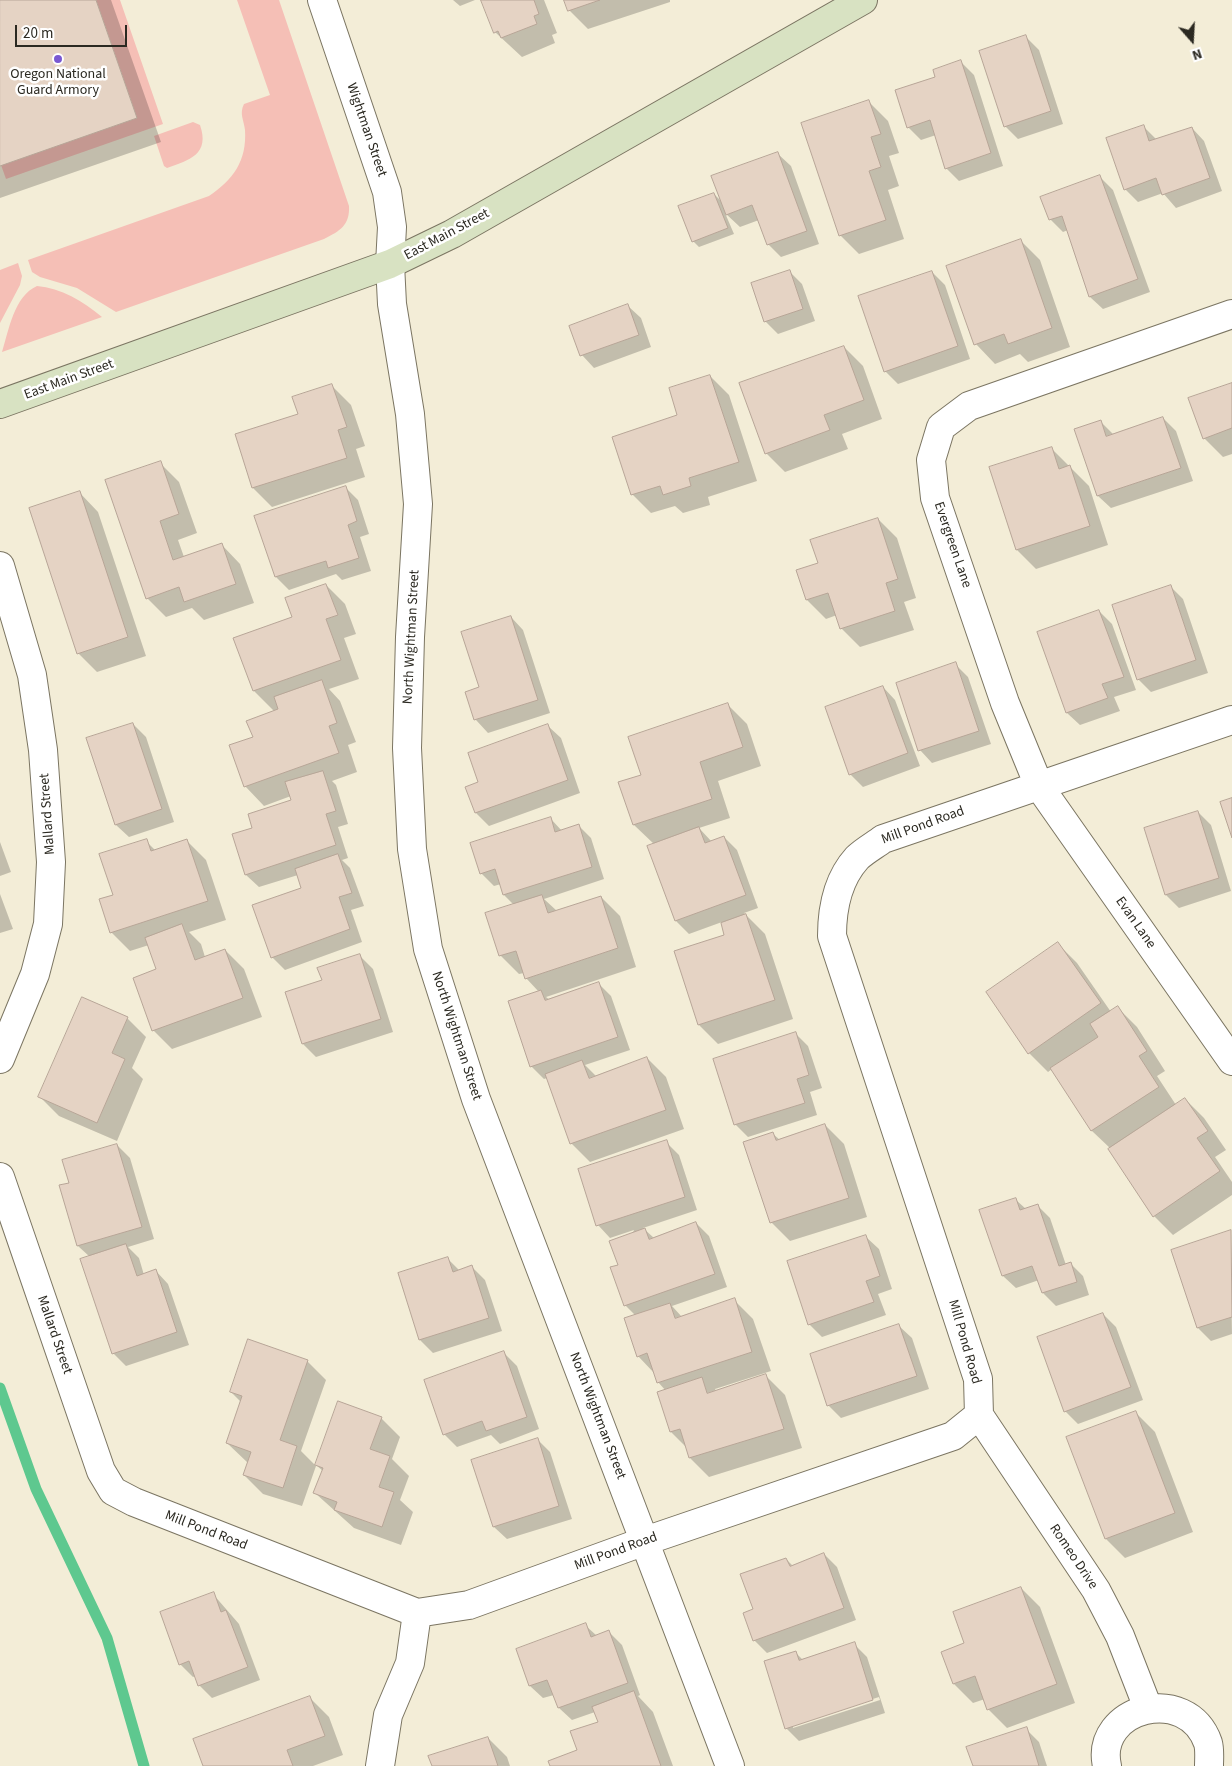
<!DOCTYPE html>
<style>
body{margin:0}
#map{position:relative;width:1232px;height:1766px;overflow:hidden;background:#f3edd7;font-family:"Source Sans 3",sans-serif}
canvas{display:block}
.north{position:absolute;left:1167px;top:15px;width:50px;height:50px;-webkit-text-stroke:4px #fff;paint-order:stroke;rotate:161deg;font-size:14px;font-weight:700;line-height:20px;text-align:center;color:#2b2921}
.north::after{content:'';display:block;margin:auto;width:18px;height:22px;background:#2b2921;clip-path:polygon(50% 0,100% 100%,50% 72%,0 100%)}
.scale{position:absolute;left:15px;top:25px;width:112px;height:22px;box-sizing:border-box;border:2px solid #2b2921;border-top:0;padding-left:6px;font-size:15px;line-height:18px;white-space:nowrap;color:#2b2921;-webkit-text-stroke:4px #fff;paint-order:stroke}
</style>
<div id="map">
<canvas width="1232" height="1766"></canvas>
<div class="north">N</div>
<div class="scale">20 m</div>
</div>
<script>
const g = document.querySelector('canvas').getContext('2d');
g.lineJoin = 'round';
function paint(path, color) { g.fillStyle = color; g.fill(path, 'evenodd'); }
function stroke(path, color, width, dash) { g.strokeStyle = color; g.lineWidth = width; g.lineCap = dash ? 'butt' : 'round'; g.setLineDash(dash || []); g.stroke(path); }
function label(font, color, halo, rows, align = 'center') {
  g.font = font + ' "Source Sans 3",sans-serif'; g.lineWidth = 5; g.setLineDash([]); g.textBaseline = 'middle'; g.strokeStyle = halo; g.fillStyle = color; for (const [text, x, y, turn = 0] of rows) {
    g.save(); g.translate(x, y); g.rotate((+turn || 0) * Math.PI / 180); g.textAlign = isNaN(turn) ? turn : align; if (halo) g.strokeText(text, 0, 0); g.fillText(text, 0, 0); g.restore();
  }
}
const green = new Path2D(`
 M 96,0 L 120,0 L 163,124 L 6,179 L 1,165 L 137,118 Z
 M 237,0 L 279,0 L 349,206 C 350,225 340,231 324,239 L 116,312 L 77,288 L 40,277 L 32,272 L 28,260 L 209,196 C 233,180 247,161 245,130 C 244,120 239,114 244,104 L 270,95 Z
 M 193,122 L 200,125 C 210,154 190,160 167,168 L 164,166 L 154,136 Z
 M 18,263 L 22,276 L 20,285 L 0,323 L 0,270 Z
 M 37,286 C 61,288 83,301 102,317 L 2,352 C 9,330 14,296 37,286 Z`);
const shadow = new Path2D(`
 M 0,0 L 111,0 L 161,142 L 0,198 Z
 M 453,0 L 475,0 L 460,6 Z
 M 482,0 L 544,0 L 557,33 L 552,35 L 555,43 L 522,57 L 495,32 Z
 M 566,0 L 670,0 L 670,2 L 588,29 L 569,10 Z
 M 1026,37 L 1039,50 L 1063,124 L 1018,139 L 1005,126 Z
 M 961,62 L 974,75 L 1003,166 L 959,181 L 946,168 L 936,135 L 921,140 L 908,127 L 936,77 Z
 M 869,102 L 888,121 L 899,153 L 889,156 L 899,186 L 888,190 L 904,239 L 859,254 L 840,235 Z
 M 1143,126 L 1156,139 L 1192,128 L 1204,141 L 1222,191 L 1176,208 L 1163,193 L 1138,202 L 1125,189 Z
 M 778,154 L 791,166 L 819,244 L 781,257 L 768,244 L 759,220 L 740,227 L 725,213 L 734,234 L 699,247 L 693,241 L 714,194 L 722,202 Z
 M 1100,177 L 1113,190 L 1150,292 L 1103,309 L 1090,297 L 1068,230 L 1063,232 L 1050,219 Z
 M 1021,241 L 1040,260 L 1070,347 L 1028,362 L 1020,354 L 995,364 L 976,344 L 948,267 Z
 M 789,271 L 802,284 L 815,321 L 778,334 L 765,321 Z
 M 932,272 L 945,285 L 970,359 L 898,384 L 885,371 Z
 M 628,306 L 641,318 L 651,347 L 594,368 L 582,355 L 571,327 Z
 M 844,347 L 863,366 L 882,419 L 842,434 L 848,449 L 785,472 L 766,453 Z
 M 710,376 L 729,395 L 757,481 L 708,497 L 710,505 L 683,513 L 675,506 L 651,513 L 632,494 L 679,416 Z
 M 1232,384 L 1232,454 L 1223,457 L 1204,438 Z
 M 332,386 L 351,405 L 365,446 L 356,449 L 365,477 L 272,507 L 253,488 L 237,435 L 299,415 Z
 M 1163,418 L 1176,431 L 1193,481 L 1111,508 L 1098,496 L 1100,421 L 1113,434 Z
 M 1051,448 L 1089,486 L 1108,545 L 1036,569 L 1017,550 L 991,467 Z
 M 160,463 L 179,482 L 197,533 L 178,540 L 184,557 L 221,544 L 240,564 L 254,603 L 204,620 L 192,608 L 166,617 L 147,598 Z
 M 345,487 L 358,500 L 369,534 L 360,537 L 371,571 L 342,580 L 336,574 L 289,590 L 276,577 L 256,517 Z
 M 79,492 L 98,512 L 146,656 L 97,672 L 78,653 Z
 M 878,519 L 897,538 L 916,598 L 904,602 L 914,630 L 860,647 L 841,628 L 837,615 L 826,619 L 807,600 L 798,571 L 819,564 Z
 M 326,585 L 345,604 L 356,634 L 344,638 L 359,679 L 329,689 L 340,701 L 356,742 L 348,745 L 357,772 L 332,781 L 336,785 L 348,824 L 338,827 L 348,858 L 342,860 L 350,868 L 364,906 L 351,910 L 362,942 L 285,970 L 272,957 L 303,888 L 298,875 L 259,887 L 246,875 L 234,835 L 254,829 L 292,801 L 291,796 L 264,806 L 245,786 L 254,738 L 275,712 L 254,691 L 294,618 Z
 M 1170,586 L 1183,599 L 1208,673 L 1151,692 L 1138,679 Z
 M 1099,611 L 1112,624 L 1136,690 L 1114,697 L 1120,711 L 1080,725 L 1067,713 L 1038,633 Z
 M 511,617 L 523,630 L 550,713 L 488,733 L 476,720 L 467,693 L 480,688 Z
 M 955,664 L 968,677 L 991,744 L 932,763 L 920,750 Z
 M 883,687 L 895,700 L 920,766 L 863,787 L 850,774 Z
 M 728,705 L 747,724 L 761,766 L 718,781 L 730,818 L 699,828 L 712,842 L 724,837 L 737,850 L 758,908 L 744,913 L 765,934 L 793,1019 L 718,1044 L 699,1025 L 675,952 L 726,935 L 722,922 L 689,934 L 676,921 L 655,845 L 634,825 L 620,783 L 643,775 Z
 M 133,724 L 146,737 L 174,822 L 129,837 L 116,825 Z
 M 548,726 L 561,738 L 580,793 L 489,826 L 476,813 L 480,783 Z
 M 1198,812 L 1211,825 L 1231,891 L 1179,908 L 1166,895 L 1146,829 Z
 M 551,819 L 562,831 L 578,825 L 591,838 L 604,879 L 544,899 L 557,911 L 601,897 L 620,916 L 636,967 L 546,997 L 550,1000 L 598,983 L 611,996 L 630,1050 L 585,1065 L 596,1076 L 647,1058 L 666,1077 L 684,1129 L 590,1162 L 571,1143 L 547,1078 L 544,1079 L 531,1066 L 539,992 L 526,978 L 524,973 L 519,974 L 500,955 L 514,905 L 504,895 L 501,884 L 494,886 L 481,873 Z
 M 146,841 L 156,851 L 187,841 L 206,860 L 226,920 L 189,932 L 201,944 L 205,957 L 225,950 L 244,969 L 262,1017 L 172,1049 L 153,1030 L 158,970 L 149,945 L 130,951 L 111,932 L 114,895 Z
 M 0,842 L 11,872 L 0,876 Z
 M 0,894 L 13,929 L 0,933 Z
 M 1058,944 L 1077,963 L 1111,1012 L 1118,1008 L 1137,1027 L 1165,1071 L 1157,1076 L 1176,1105 L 1185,1099 L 1204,1118 L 1226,1150 L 1215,1157 L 1232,1182 L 1232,1195 L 1173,1235 L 1154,1216 L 1111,1149 L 1092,1131 L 1052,1069 L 1048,1072 L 1029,1053 Z
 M 360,956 L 373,969 L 393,1032 L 316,1057 L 303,1044 L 287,993 L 323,981 Z
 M 127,1018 L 146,1037 L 132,1068 L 143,1079 L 117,1141 L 59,1116 L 40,1097 Z
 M 795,1033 L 808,1046 L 822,1088 L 810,1092 L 817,1115 L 748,1137 L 735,1124 Z
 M 825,1125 L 844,1144 L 867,1217 L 790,1241 L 771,1222 L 773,1134 L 780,1140 Z
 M 666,1142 L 679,1155 L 697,1210 L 643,1228 L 654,1238 L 696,1223 L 709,1236 L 727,1287 L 672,1306 L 682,1317 L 734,1300 L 753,1319 L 771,1371 L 715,1389 L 716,1391 L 766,1376 L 785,1395 L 802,1448 L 709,1477 L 690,1458 L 688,1449 L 671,1432 L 666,1391 L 658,1382 L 655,1374 L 638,1356 L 636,1316 L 625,1305 L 619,1266 L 634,1230 L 610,1238 L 598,1225 Z
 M 117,1145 L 130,1158 L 154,1239 L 128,1247 L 139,1258 L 144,1275 L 156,1271 L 168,1284 L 189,1345 L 126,1366 L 113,1353 L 90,1257 L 78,1246 L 60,1186 L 71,1183 Z
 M 1016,1200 L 1026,1209 L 1037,1205 L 1050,1218 L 1066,1265 L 1070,1263 L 1083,1276 L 1089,1295 L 1056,1306 L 1043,1293 L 1039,1280 L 1016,1288 L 1003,1276 Z
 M 1230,1232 L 1232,1334 L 1211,1341 L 1198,1328 L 1173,1250 Z
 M 866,1237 L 879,1249 L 892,1289 L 878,1294 L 886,1315 L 822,1337 L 809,1324 Z
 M 448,1259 L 460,1271 L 472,1267 L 485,1280 L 502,1331 L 433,1353 L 420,1340 L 400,1274 Z
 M 1103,1314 L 1116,1327 L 1143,1400 L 1078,1424 L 1065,1411 Z
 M 899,1326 L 912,1338 L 929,1389 L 841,1418 L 828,1405 Z
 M 504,1353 L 517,1366 L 539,1429 L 500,1444 L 491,1435 L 457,1447 L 444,1434 Z
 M 307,1361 L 326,1380 L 301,1451 L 316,1466 L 302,1506 L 263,1494 L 244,1475 L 248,1463 L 227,1443 L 241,1402 L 231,1392 Z
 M 1136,1413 L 1155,1432 L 1193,1532 L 1125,1558 L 1106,1539 L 1068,1438 Z
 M 381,1418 L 400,1437 L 392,1459 L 409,1476 L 400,1500 L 413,1512 L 401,1545 L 354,1528 L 315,1493 L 323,1471 L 316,1465 Z
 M 537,1439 L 550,1452 L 572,1519 L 507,1539 L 494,1527 Z
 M 824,1554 L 837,1567 L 856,1620 L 767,1653 L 754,1640 L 755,1610 L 786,1559 L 793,1566 Z
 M 1021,1588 L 1040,1607 L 1075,1703 L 1007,1728 L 988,1709 L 985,1699 L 973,1703 L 954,1684 L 966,1644 Z
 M 213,1594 L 239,1624 L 260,1680 L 212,1698 L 199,1685 L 196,1676 L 193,1677 L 180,1664 Z
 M 585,1625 L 597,1636 L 609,1632 L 622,1645 L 640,1695 L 638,1696 L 653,1712 L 673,1766 L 551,1766 L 579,1751 L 599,1723 L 595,1712 L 572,1720 L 559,1708 L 554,1695 L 543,1698 L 530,1686 L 517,1650 Z
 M 854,1644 L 867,1657 L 885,1713 L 799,1741 L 786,1728 L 796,1653 L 803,1660 ZM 879,1697 L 880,1700 L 793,1728 L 793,1725 Z
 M 310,1698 L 329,1717 L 343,1755 L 313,1766 L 204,1766 Z
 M 1026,1729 L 1039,1742 L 1047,1766 L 974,1766 Z
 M 488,1738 L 507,1757 L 510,1766 L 433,1766 Z`);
const stream = new Path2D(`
 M 0,1388 L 36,1489 L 107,1638 L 144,1766`);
const building = new Path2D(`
 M 0,0 L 96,0 L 137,118 L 0,166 Z
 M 481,0 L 534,0 L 539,14 L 534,16 L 537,24 L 501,38 L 498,31 L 494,33 Z
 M 564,0 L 600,0 L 568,11 Z
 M 1026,35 L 1051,111 L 1004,127 L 979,51 Z
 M 961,60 L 991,153 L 945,169 L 930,120 L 907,128 L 895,90 L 935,77 L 933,70 Z
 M 869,100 L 881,134 L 871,137 L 881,167 L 869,171 L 886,220 L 839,236 L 801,123 Z
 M 1144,125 L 1149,141 L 1192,127 L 1210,178 L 1162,195 L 1156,178 L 1124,190 L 1106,138 Z
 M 778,152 L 807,231 L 767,245 L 752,205 L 726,215 L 711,176 Z
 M 1100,175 L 1138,279 L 1089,297 L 1062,216 L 1049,220 L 1040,197 Z
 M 714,193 L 728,228 L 692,242 L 678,206 Z
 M 1021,239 L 1052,328 L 1008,344 L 1004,334 L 974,345 L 946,266 Z
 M 790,270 L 803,309 L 764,322 L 751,283 Z
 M 932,271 L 958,346 L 884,372 L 858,296 Z
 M 628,304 L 639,335 L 580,356 L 569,326 Z
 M 844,346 L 864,400 L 824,415 L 830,430 L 765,454 L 739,383 Z
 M 710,375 L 739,462 L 689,478 L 691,486 L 663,495 L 660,486 L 631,495 L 612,437 L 677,415 L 669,388 Z
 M 1232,383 L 1232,428 L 1203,439 L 1188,398 Z
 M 332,384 L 347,427 L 338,430 L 347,458 L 252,488 L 235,434 L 298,414 L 292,397 Z
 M 1163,417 L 1181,468 L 1097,496 L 1074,429 L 1101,420 L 1106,436 Z
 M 1052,447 L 1059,469 L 1070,465 L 1090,526 L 1016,550 L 989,467 Z
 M 161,461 L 179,514 L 160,521 L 173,560 L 222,543 L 236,584 L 184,602 L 179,587 L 146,599 L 105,480 Z
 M 346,486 L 357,521 L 348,525 L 359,558 L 328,568 L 326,561 L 275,577 L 254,516 Z
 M 80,491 L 128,637 L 77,654 L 29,508 Z
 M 878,518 L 898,579 L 886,583 L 895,611 L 840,629 L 828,593 L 806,600 L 796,570 L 818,563 L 810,540 Z
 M 326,584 L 338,615 L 326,619 L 341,660 L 253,691 L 233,638 L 292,617 L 285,598 Z
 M 1171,585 L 1196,660 L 1137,680 L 1112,605 Z
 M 1099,610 L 1124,677 L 1102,684 L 1108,698 L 1066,713 L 1037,632 Z
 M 511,616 L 538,700 L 474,720 L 465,692 L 479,687 L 461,632 Z
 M 956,662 L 979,731 L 918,751 L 896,683 Z
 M 322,680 L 337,723 L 329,726 L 339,753 L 244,787 L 229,745 L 253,737 L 246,721 L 278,709 L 274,697 Z
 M 883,686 L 908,753 L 849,775 L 825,707 Z
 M 728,703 L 743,747 L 700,762 L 712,799 L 633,825 L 618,782 L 641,775 L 628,737 Z
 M 133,723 L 162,809 L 115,825 L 86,738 Z
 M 548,724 L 568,780 L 475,813 L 465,787 L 478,782 L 468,753 Z
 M 323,771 L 336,811 L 326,814 L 336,845 L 245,875 L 232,834 L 252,828 L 248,814 L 291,800 L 285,782 Z
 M 1232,798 L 1232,838 L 1220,802 Z
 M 1198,811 L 1219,878 L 1165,895 L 1144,828 Z
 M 551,817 L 555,832 L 579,824 L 592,867 L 503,895 L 495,869 L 480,874 L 470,843 Z
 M 699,827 L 705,843 L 724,836 L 746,895 L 675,921 L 647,846 Z
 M 147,839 L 151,851 L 187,839 L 208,901 L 110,933 L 99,899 L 113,895 L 99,854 Z
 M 338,854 L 352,893 L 339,897 L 350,929 L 271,958 L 252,905 L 301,888 L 295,869 Z
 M 542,895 L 548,913 L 601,896 L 618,948 L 525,979 L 516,951 L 499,956 L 485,913 Z
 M 746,914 L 775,1000 L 698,1025 L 674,951 L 724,935 L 721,923 Z
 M 182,924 L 195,960 L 225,949 L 243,998 L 152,1031 L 133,978 L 156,969 L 145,938 Z
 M 1058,942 L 1101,1003 L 1028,1054 L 986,992 Z
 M 360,954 L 381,1019 L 302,1044 L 285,992 L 322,980 L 317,968 Z
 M 599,982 L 618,1037 L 530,1067 L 508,1001 L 541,990 L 545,1000 Z
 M 82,997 L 128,1017 L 112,1053 L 125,1059 L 97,1123 L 38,1097 Z
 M 1118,1006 L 1147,1051 L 1139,1056 L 1159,1087 L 1091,1131 L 1050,1068 L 1098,1037 L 1090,1024 Z
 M 796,1032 L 809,1075 L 797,1079 L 805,1103 L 734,1125 L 713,1059 Z
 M 647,1057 L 666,1110 L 570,1144 L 545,1074 L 582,1060 L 589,1078 Z
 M 1185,1098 L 1208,1131 L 1197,1138 L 1220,1171 L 1153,1217 L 1108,1149 Z
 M 825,1124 L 849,1198 L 770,1223 L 743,1142 L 773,1132 L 776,1140 Z
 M 667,1140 L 685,1197 L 596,1226 L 578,1169 Z
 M 117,1144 L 142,1227 L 77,1246 L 59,1185 L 69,1183 L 62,1160 Z
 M 1016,1198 L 1020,1210 L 1038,1204 L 1059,1266 L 1071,1262 L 1077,1282 L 1042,1293 L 1032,1266 L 1002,1276 L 979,1210 Z
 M 696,1222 L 715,1274 L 624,1306 L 610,1267 L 618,1265 L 609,1241 L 645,1228 L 649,1239 Z
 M 1231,1230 L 1232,1317 L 1197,1328 L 1171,1250 Z
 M 866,1235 L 880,1276 L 866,1281 L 874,1302 L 808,1325 L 787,1261 Z
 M 126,1244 L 137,1276 L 156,1269 L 177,1332 L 112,1354 L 80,1259 Z
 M 448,1257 L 453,1272 L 472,1265 L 489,1318 L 419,1340 L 398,1273 Z
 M 735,1298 L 752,1352 L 657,1383 L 647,1353 L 637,1357 L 624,1318 L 670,1303 L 675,1318 Z
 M 1103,1313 L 1131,1387 L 1064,1412 L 1037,1337 Z
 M 899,1324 L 917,1376 L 827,1406 L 810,1354 Z
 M 248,1339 L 308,1360 L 280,1440 L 297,1446 L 283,1488 L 243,1475 L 251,1452 L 226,1443 L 242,1396 L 230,1392 Z
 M 504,1351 L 527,1417 L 486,1431 L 482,1421 L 443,1435 L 424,1380 Z
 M 766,1374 L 784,1429 L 689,1458 L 680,1429 L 670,1432 L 657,1392 L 702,1377 L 707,1393 Z
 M 338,1401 L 382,1417 L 370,1449 L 390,1456 L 379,1487 L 394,1492 L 382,1527 L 334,1510 L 337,1502 L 313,1493 L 323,1468 L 315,1465 Z
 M 1136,1411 L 1175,1513 L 1105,1539 L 1066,1437 Z
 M 538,1438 L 559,1506 L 493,1527 L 471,1460 Z
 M 824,1553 L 844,1608 L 753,1641 L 743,1613 L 753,1609 L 740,1574 L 786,1558 L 790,1566 Z
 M 1021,1587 L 1057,1684 L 987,1710 L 975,1676 L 953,1684 L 941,1652 L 964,1643 L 953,1612 Z
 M 214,1592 L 221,1612 L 226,1610 L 248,1667 L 198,1686 L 189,1661 L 179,1665 L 160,1612 Z
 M 586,1623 L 591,1637 L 609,1630 L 628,1683 L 558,1708 L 547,1680 L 529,1686 L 516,1649 Z
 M 855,1642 L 873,1700 L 785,1729 L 764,1661 L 796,1651 L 799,1660 Z
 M 634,1691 L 661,1766 L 550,1766 L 548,1761 L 577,1750 L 570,1731 L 598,1722 L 592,1707 Z
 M 310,1696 L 325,1736 L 287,1750 L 293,1766 L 203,1766 L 193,1739 Z
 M 1027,1727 L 1039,1766 L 973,1766 L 966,1747 Z
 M 488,1737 L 498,1766 L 432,1766 L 428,1756 Z`);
const street = new Path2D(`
 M 322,0 L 387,192 L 392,227 L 390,264 L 392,304 L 410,414 L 418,504 L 410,637 L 407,748 L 412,849 L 428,949 L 476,1099 L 730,1766
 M 1232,314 L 969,406 L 941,427 L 931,460 L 935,498 L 1005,703 L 1039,786 L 1232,1061
 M 0,566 L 32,675 L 43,750 L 51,862 L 48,924 L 35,974 L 0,1059
 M 0,1177 L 101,1471 L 113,1491 L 134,1502 L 417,1613 L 469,1605 L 645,1541 L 953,1436 L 979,1415 L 978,1379 L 832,936 C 832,909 838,879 857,858 C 864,851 875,845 883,839 L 1232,720
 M 979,1415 L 1096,1590 L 1120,1636 L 1148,1708
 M 380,1766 L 388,1715 L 410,1663 L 417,1613
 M 1107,1766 C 1094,1708 1187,1683 1208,1743 C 1210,1750 1209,1759 1209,1766`);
const secondary = new Path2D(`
 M 0,404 L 390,264 L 452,234 L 863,0`);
const markers = [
 [58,59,5,"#7958d2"]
];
const poiNames = [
 ["Oregon National",58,75],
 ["Guard Armory",58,91]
];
const streetNames = [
 ["Wightman Street",366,130,71],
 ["East Main Street",447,235,-28],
 ["East Main Street",69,380,-20],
 ["Evergreen Lane",952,545,71],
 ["North Wightman Street",412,637,-87],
 ["Mallard Street",48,814,-94],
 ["Mill Pond Road",923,826,-20],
 ["Evan Lane",1135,923,55],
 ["North Wightman Street",456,1036,72],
 ["Mallard Street",54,1335,71],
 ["Mill Pond Road",964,1342,74],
 ["North Wightman Street",597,1416,69],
 ["Mill Pond Road",206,1531,21],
 ["Mill Pond Road",616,1552,-20],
 ["Romeo Drive",1073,1557,56]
];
paint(green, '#f5bfb6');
paint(shadow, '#0003');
stroke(stream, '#5ec88f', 11);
paint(building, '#e5d3c4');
stroke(building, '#b7a597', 1);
stroke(street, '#7b7562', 30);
stroke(secondary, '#7b7562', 30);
stroke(street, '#fff', 28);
stroke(secondary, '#d8e2c2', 28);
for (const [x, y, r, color] of markers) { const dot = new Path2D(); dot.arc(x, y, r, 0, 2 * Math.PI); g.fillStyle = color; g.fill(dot); stroke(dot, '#fff', 2); }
label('14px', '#2b2921', '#fff', poiNames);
label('14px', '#2b2921', '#fff', streetNames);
</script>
